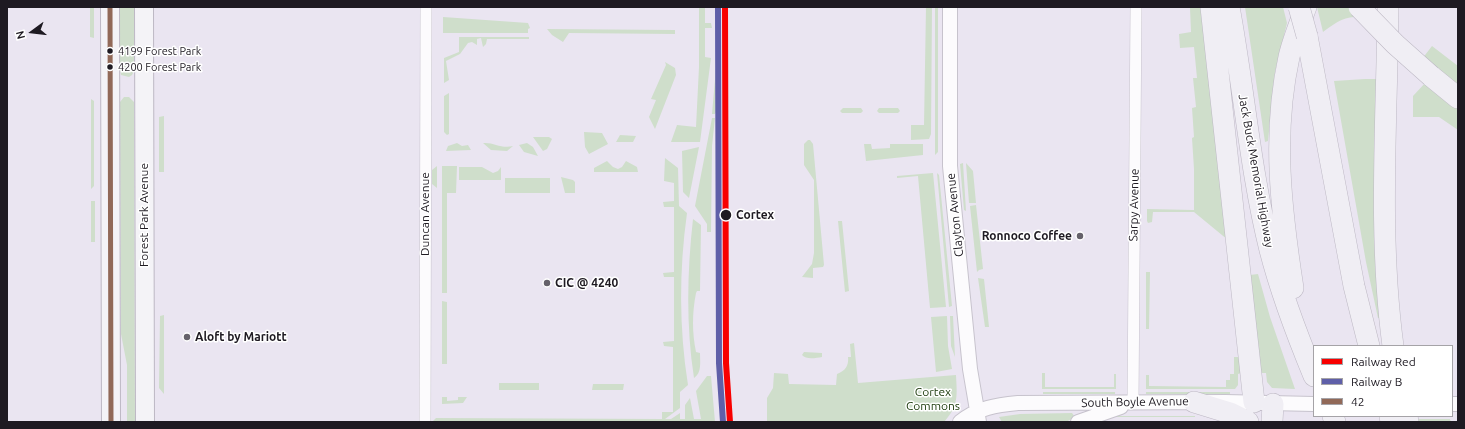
<!DOCTYPE html>
<style>
body{margin:0}
#map{position:relative;width:1465px;height:429px;overflow:hidden;background:#eae5f1;font-family:Ubuntu,sans-serif}
canvas{display:block}
.frame{position:absolute;inset:0;border:8px solid #1e1a22;pointer-events:none}
.legend{position:absolute;left:1313px;top:345px;width:140px;height:72px;box-sizing:border-box;background:#fff;border:1px solid #a5a3a7;margin:0;padding:5px 7px;list-style:none;font-size:12px;color:#1e1a22}
.legend li{display:flex;align-items:center;gap:8px;height:20px}
.legend b{width:20px;border:1px solid #a5a3a7}
.north{position:absolute;left:12px;top:12px;width:40px;height:40px;-webkit-text-stroke:3px #fff;paint-order:stroke;rotate:255deg;font-size:11px;font-weight:700;line-height:16px;text-align:center;color:#1e1a22}
.north::after{content:'';display:block;margin:auto;width:14px;height:18px;background:#1e1a22;clip-path:polygon(50% 0,100% 100%,50% 72%,0 100%)}
</style>
<div id="map">
<canvas width="1465" height="429"></canvas>
<div class="frame"></div>
<ul class="legend">
<li><b style="height:5px;background:#f80000"></b>Railway Red</li>
<li><b style="height:5px;background:#5f5fa8"></b>Railway B</li>
<li><b style="height:5px;background:#916958"></b>42</li>
</ul>
<div class="north">N</div>
</div>
<script>
const g = document.querySelector('canvas').getContext('2d');
g.lineJoin = 'round';
function paint(path, color) { g.fillStyle = color; g.fill(path, 'evenodd'); }
function stroke(path, color, width, dash) { g.strokeStyle = color; g.lineWidth = width; g.lineCap = dash ? 'butt' : 'round'; g.setLineDash(dash || []); g.stroke(path); }
function label(font, color, halo, rows, align = 'center') {
  g.font = font + ' Ubuntu,sans-serif'; g.lineWidth = 3; g.setLineDash([]); g.textBaseline = 'middle'; g.strokeStyle = halo; g.fillStyle = color; for (const [text, x, y, turn = 0] of rows) {
    g.save(); g.translate(x, y); g.rotate((+turn || 0) * Math.PI / 180); g.textAlign = isNaN(turn) ? turn : align; if (halo) g.strokeText(text, 0, 0); g.fillText(text, 0, 0); g.restore();
  }
}
const green = new Path2D(`
 M 90,7 L 94,7 L 94,38 L 90,37 Z
 M 120,7 L 134,7 L 134,71 L 132,75 L 129,77 L 121,75 L 120,70 Z
 M 699,7 L 705,7 L 705,23 L 711,23 L 712,28 L 705,28 L 705,57 L 711,58 L 700,142 L 671,142 L 677,125 L 696,127 L 699,67 Z
 M 926,7 L 932,7 L 931,134 L 929,139 L 911,140 L 911,125 L 924,125 Z
 M 935,7 L 938,7 L 938,152 L 935,155 Z
 M 1185,7 L 1203,7 L 1228,240 L 1194,212 L 1153,212 L 1152,222 L 1148,223 L 1147,221 L 1147,209 L 1194,210 L 1194,169 L 1192,138 L 1194,137 L 1192,108 L 1196,107 L 1193,78 L 1197,78 L 1194,47 L 1180,48 L 1179,34 L 1191,32 L 1190,8 Z
 M 1245,7 L 1283,7 L 1287,23 L 1275,72 L 1268,141 L 1265,142 Z
 M 1317,7 L 1348,7 L 1356,17 C 1344,16 1332,25 1323,32 Z
 M 443,17 L 528,23 L 530,28 L 528,29 L 528,33 L 443,33 Z
 M 547,29 L 675,30 L 675,34 L 569,33 L 563,42 L 552,35 Z
 M 719,33 L 719,107 L 715,114 L 712,114 Z
 M 459,37 L 529,37 L 529,39 L 487,39 L 486,44 L 483,47 L 481,38 L 477,39 L 477,45 L 472,42 L 468,43 L 460,54 L 446,61 L 449,80 L 444,83 L 444,58 L 459,52 Z
 M 1432,46 L 1458,66 L 1458,85 L 1422,59 Z
 M 665,62 L 675,68 L 676,75 L 655,129 L 649,117 L 656,100 L 651,99 L 666,65 Z
 M 1365,79 L 1377,79 L 1381,318 L 1378,318 L 1366,262 L 1334,81 Z
 M 1426,82 L 1458,106 L 1458,130 L 1439,117 L 1413,117 L 1413,96 Z
 M 449,93 L 449,134 L 447,135 L 444,132 L 444,96 Z
 M 124,97 L 129,97 L 134,102 L 135,422 L 127,422 L 127,365 L 121,334 L 120,102 Z
 M 91,99 L 94,101 L 94,186 L 91,189 Z
 M 843,108 L 861,108 L 863,111 L 861,113 L 842,113 L 840,111 Z
 M 879,108 L 898,108 L 900,111 L 898,113 L 879,113 L 877,111 Z
 M 164,116 L 164,172 L 159,172 L 159,117 Z
 M 712,118 L 715,118 L 712,146 L 711,232 L 707,232 L 707,224 L 695,206 Z
 M 584,132 L 602,133 L 608,144 L 589,154 L 585,147 Z
 M 620,135 L 636,136 L 633,142 L 616,142 Z
 M 533,137 L 549,137 L 552,139 L 547,149 L 543,151 Z
 M 808,140 L 810,140 L 813,144 L 824,265 L 823,267 L 813,268 L 813,278 L 802,277 L 812,264 L 814,253 L 814,180 L 804,165 L 804,144 Z
 M 457,143 L 462,146 L 468,145 L 471,150 L 446,151 L 448,146 Z
 M 483,143 C 494,142 501,149 513,146 L 507,151 L 491,150 Z
 M 527,143 L 533,147 L 538,156 L 524,152 L 519,145 Z
 M 864,144 L 871,144 L 872,149 L 890,148 L 890,144 L 923,144 L 923,155 L 866,161 Z
 M 699,147 L 689,198 L 683,192 L 682,151 Z
 M 665,158 L 678,168 L 679,206 L 687,213 C 679,270 679,328 688,385 L 680,392 L 680,408 L 665,419 L 671,419 L 680,413 L 680,419 L 685,419 L 685,405 L 690,398 L 694,419 L 701,419 L 696,391 L 707,376 L 711,376 L 715,422 L 432,422 L 436,418 L 662,419 L 662,412 L 673,412 L 673,347 L 664,346 L 663,342 L 674,341 L 674,277 L 664,277 L 663,273 L 674,272 L 674,207 L 664,207 L 663,202 L 674,201 L 674,183 L 664,181 Z
 M 607,161 L 613,167 L 618,169 L 622,167 L 626,161 L 637,167 L 638,172 L 594,172 L 594,168 Z
 M 963,163 L 966,211 L 964,210 L 960,164 Z
 M 966,163 L 973,171 L 976,203 L 969,203 Z
 M 437,166 L 437,188 L 432,184 L 432,170 Z
 M 442,166 L 457,166 L 456,193 L 447,193 L 447,293 L 442,293 Z
 M 459,167 L 482,167 L 493,173 L 498,171 L 501,167 L 501,180 L 459,180 Z
 M 933,173 L 946,307 L 930,308 L 918,176 L 897,178 L 897,176 Z
 M 937,173 L 939,175 L 952,306 L 949,307 Z
 M 561,177 L 573,180 L 575,182 L 575,193 L 565,193 Z
 M 505,178 L 550,178 L 550,193 L 505,193 Z
 M 91,201 L 95,201 L 95,242 L 91,242 Z
 M 976,205 L 983,269 L 979,270 L 977,272 L 970,206 Z
 M 693,219 L 701,225 L 700,291 L 697,291 L 696,293 C 692,313 692,333 696,352 L 700,353 C 700,362 702,373 694,378 C 686,326 687,272 693,219 Z
 M 838,221 L 842,221 L 849,291 L 845,292 Z
 M 1146,272 L 1150,272 L 1149,329 L 1146,329 Z
 M 1258,274 L 1270,317 L 1295,389 L 1272,388 L 1267,382 L 1266,373 L 1261,373 L 1250,275 Z
 M 978,278 L 984,279 L 989,327 L 985,327 Z
 M 442,301 L 447,302 L 447,364 L 442,364 Z
 M 164,315 L 164,394 L 159,388 L 160,316 Z
 M 947,316 L 948,346 L 952,369 L 936,372 L 931,317 Z
 M 950,316 L 953,316 L 955,357 L 951,346 Z
 M 854,343 L 858,383 L 956,375 C 957,396 959,405 944,422 L 767,422 L 767,398 L 773,388 L 774,373 L 788,374 L 789,384 L 836,385 L 837,374 C 845,371 849,366 848,357 L 851,357 L 850,344 Z
 M 804,352 L 822,353 L 822,357 C 816,358 806,360 802,355 Z
 M 1234,357 L 1239,357 L 1241,373 L 1238,374 L 1238,385 L 1235,389 L 1146,389 L 1146,375 L 1149,375 L 1149,386 L 1226,387 L 1226,380 L 1230,380 L 1230,374 L 1234,374 Z
 M 1042,373 L 1045,373 L 1045,387 L 1114,387 L 1114,374 L 1116,374 L 1116,389 L 1042,389 Z
 M 499,383 L 539,383 L 539,390 L 499,390 Z
 M 593,384 L 624,384 L 623,390 L 592,390 Z
 M 1043,392 L 1115,392 L 1115,394 L 1043,394 Z
 M 1146,392 L 1230,392 L 1230,394 L 1146,394 Z
 M 442,397 L 447,397 L 447,401 L 458,400 L 458,397 L 467,397 L 463,403 L 442,404 Z
 M 1072,413 L 1075,417 L 1066,422 L 1002,422 L 999,417 L 1020,414 Z
 M 1115,416 L 1195,416 L 1195,417 L 1107,417 Z
 M 1417,419 L 1450,419 L 1451,422 L 1418,422 Z
 M 1111,421 L 1203,421 L 1215,422 L 1106,422 Z`);
const minor = new Path2D(`
 M 1133,403 L 1136,7
 M 425,422 L 426,7`);
const tertiary = new Path2D(`
 M 950,7 L 950,166 L 970,369 L 979,422
 M 1452,404 L 1458,404
 M 960,422 C 977,408 997,405 1018,403 L 1225,402 L 1314,404
 M 1078,422 L 1121,407`);
const primary = new Path2D(`
 M 110,7 L 111,422
 M 144,7 L 145,422`);
const motorway = new Path2D(`
 M 1211,7 L 1254,402
 M 1229,7 C 1244,88 1250,170 1270,250 C 1281,293 1297,335 1314,376
 M 1388,7 C 1387,120 1378,234 1393,346
 M 1307,36 L 1354,286 L 1369,346
 M 1431,76 L 1458,98
 M 1293,288 C 1281,210 1272,134 1289,57 C 1293,40 1300,23 1306,7
 M 1194,402 L 1230,413 L 1248,422
 M 1333,416 L 1335,422
 M 1390,416 L 1391,422
 M 1407,416 L 1408,422
 M 1272,422 L 1273,404`);
const motorwayBridge = new Path2D(`
 M 1299,7 L 1307,36
 M 1359,7 L 1395,44 L 1431,76`);
const bus1 = new Path2D(`
 M 110,7 L 111,422`);
const rail1 = new Path2D(`
 M 725,7 L 726,363 L 730,422`);
const rail2 = new Path2D(`
 M 718,7 L 719,363 L 723,422`);
const markers = [
 [110,51,3.5,"#1e1a22"],
 [110,67,3.5,"#1e1a22"],
 [726,215,6,"#1e1a22"],
 [1080,236,4,"#65616a"],
 [547,283,4,"#65616a"],
 [187,337,4,"#65616a"]
];
const busNames = [
 ["4199 Forest Park",118,51],
 ["4200 Forest Park",118,67]
];
const streetNames = [
 ["Jack Buck Memorial Highway",1256,171,80],
 ["Sarpy Avenue",1134,205,-89],
 ["Duncan Avenue",425,214,-90],
 ["Forest Park Avenue",144,215,-90],
 ["Clayton Avenue",955,215,-96],
 ["South Boyle Avenue",1135,402,-1]
];
const stopNames = [
 ["Cortex",736,215]
];
const poiNames = [
 ["Ronnoco Coffee",1072,236,"right"],
 ["CIC @ 4240",555,283],
 ["Aloft by Mariott",195,337]
];
const parkNames = [
 ["Cortex",933,392],
 ["Commons",933,406]
];
paint(green, '#cfdecb');
stroke(minor, '#c7c3cd', 12);
stroke(tertiary, '#c7c3cd', 16);
stroke(primary, '#bdb8c4', 20);
stroke(motorway, '#bdb8c4', 22);
stroke(minor, '#fcfbfd', 11);
stroke(tertiary, '#fcfbfd', 14);
stroke(primary, '#f4f3f7', 18);
stroke(motorway, '#f0eef4', 21);
stroke(motorwayBridge, '#bdb8c4', 22, []);
stroke(motorwayBridge, '#f0eef4', 21);
stroke(bus1, '#916958', 5);
stroke(rail1, '#f80000', 6);
stroke(rail2, '#5f5fa8', 6);
for (const [x, y, r, color] of markers) { const dot = new Path2D(); dot.arc(x, y, r, 0, 2 * Math.PI); g.fillStyle = color; g.fill(dot); stroke(dot, '#fff', 1.5); }
label('11px', '#1e1a22', '#fff', busNames, 'left');
label('12px', '#1e1a22', '#fff', streetNames);
label('bold 12px', '#1e1a22', '#fff', stopNames, 'left');
label('bold 12px', '#1e1a22', '#fff', poiNames, 'left');
label('12px', '#183708', '#fff', parkNames);
</script>
